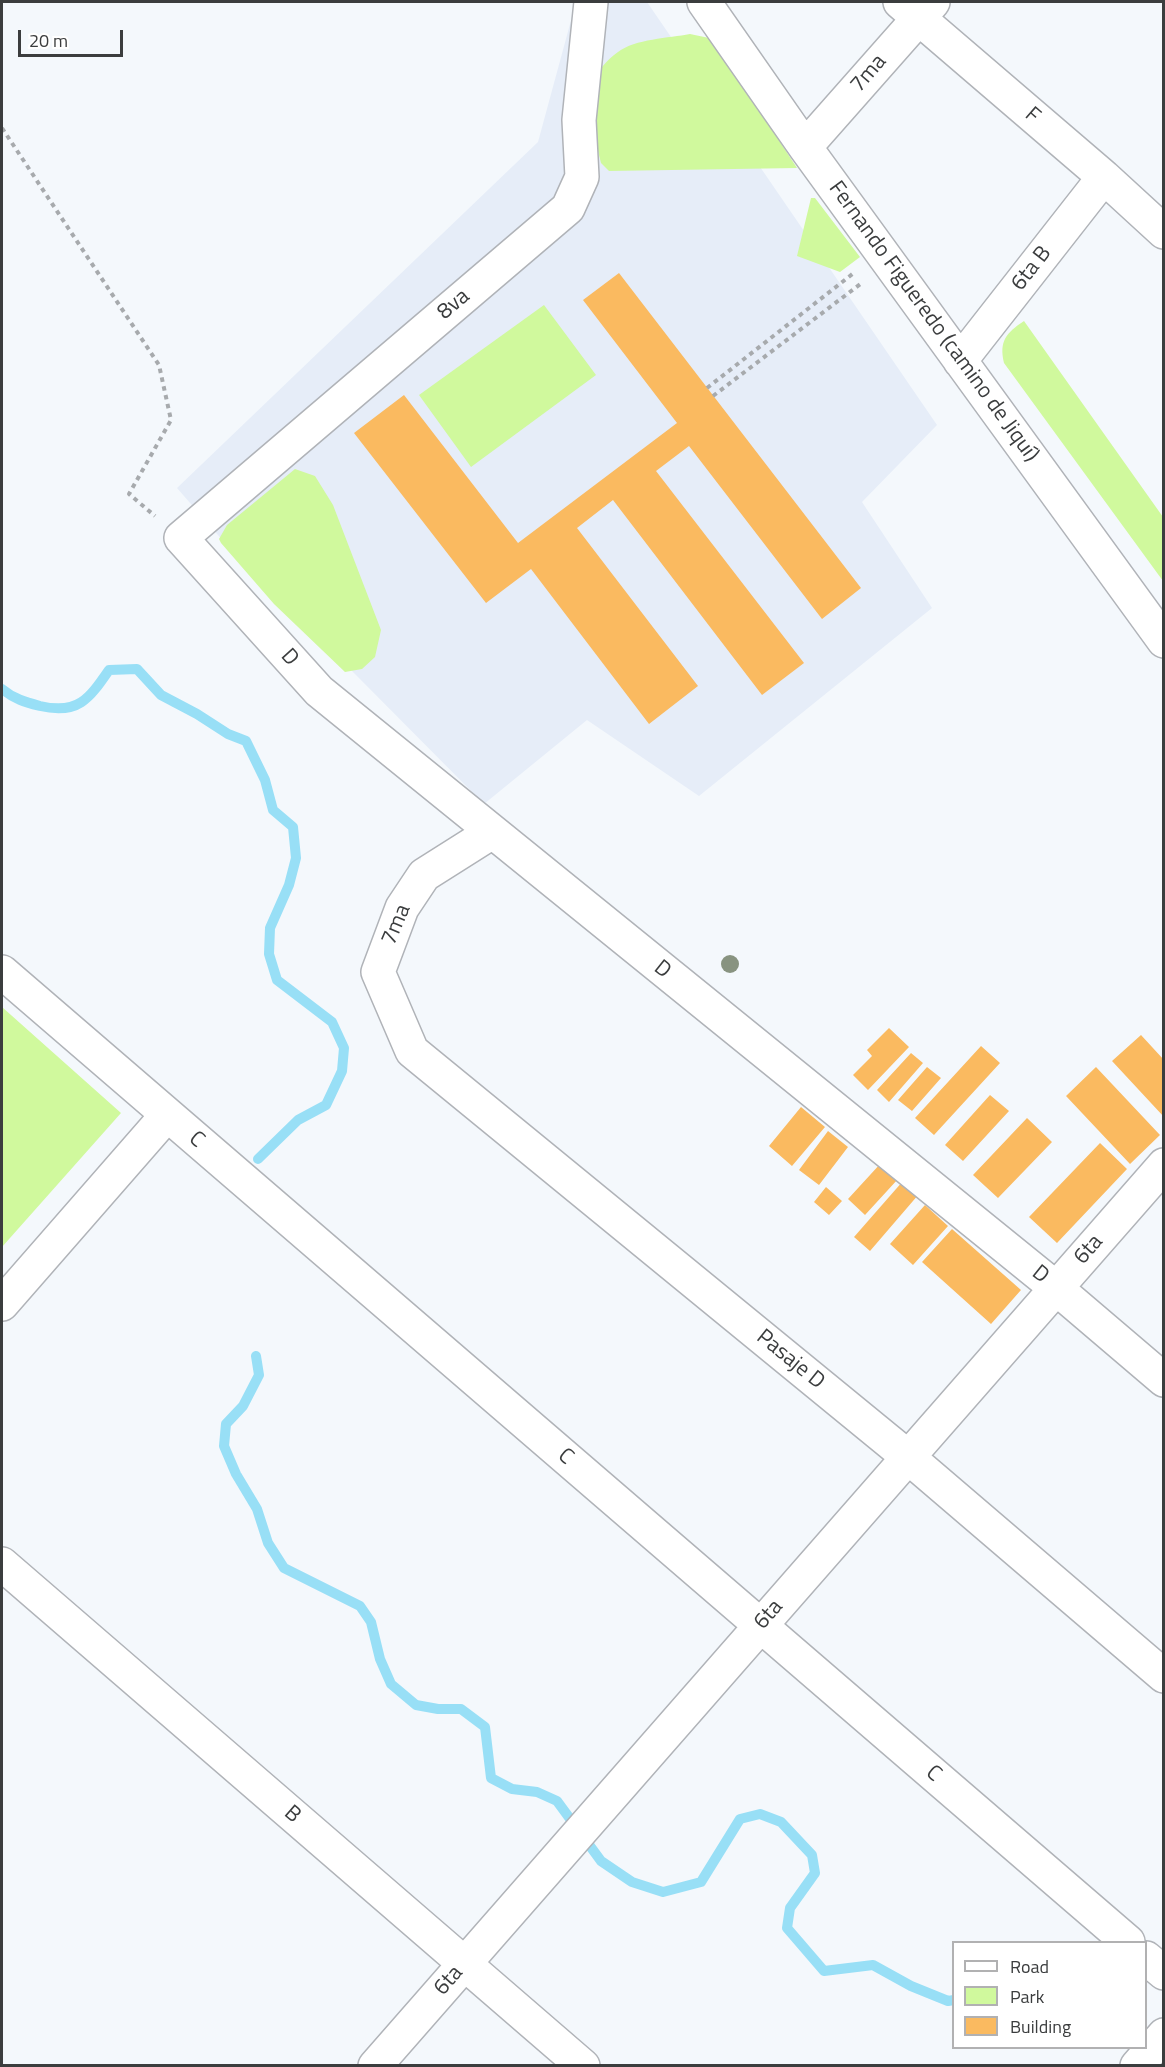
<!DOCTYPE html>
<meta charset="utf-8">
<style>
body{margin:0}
#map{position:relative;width:1165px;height:2067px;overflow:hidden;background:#f4f8fc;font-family:"Titillium Web",sans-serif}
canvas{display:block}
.frame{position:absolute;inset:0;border:3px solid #3b3d3e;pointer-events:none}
.legend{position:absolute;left:952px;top:1941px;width:195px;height:108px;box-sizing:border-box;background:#fff;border:2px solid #b1b1b2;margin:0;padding:8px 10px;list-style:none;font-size:18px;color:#3b3d3e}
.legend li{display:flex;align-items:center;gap:12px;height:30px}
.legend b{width:30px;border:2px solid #b1b1b2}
.scale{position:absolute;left:18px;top:30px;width:105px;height:27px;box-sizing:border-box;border:3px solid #3b3d3e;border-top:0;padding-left:8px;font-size:18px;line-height:21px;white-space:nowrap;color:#3b3d3e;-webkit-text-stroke:4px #fff;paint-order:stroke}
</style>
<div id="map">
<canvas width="1165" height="2067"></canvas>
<div class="frame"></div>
<ul class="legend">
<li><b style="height:8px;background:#fff"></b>Road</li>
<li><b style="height:16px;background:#d0f99d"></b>Park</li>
<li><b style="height:16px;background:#faba60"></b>Building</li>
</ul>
<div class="scale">20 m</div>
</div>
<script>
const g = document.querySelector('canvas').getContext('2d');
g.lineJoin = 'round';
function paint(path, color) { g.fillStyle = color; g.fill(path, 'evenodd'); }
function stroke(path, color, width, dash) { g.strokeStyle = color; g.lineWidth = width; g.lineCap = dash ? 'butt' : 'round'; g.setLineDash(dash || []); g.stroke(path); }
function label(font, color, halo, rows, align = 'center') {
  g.font = font + ' "Titillium Web",sans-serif'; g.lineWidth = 4.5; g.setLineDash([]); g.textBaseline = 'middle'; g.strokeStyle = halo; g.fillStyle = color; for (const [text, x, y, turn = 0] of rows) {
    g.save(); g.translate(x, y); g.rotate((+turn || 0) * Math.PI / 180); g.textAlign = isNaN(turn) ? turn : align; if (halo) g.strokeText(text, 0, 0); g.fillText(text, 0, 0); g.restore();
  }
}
const built = new Path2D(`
 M 576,2 L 647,2 L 937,425 L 862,502 L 932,608 L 699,796 L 587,720 L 484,804 L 224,542 L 177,488 L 538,142 Z`);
const green = new Path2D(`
 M 690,34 L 709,38 L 715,42 L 797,168 L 609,171 L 601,163 L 596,143 L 590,83 C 598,72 606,60 618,52 C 635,39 669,38 690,34 Z
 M 811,198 L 815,198 L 860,257 L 840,272 L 797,256 Z
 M 544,305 L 596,375 L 471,467 L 419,395 Z
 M 1024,321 L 1163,517 L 1163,581 L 1004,363 C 999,341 1006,333 1024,321 Z
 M 295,469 L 315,476 L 333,505 L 381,630 L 375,657 L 362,669 L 345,672 L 274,604 L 221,543 L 219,539 L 227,525 Z
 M 2,1007 L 121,1113 L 2,1247 Z`);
const stream = new Path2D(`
 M 2,689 C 14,699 25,702 40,706 C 78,715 89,699 109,670 L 137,669 L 161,695 L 197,714 L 228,734 L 246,741 L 265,780 L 273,810 L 293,827 L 296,858 L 289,885 L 270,928 L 269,954 L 277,980 L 332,1022 L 344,1048 L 342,1071 L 326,1105 L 298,1120 L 258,1159
 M 256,1356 L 259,1375 L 243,1406 L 226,1424 L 224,1446 L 236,1474 L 257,1509 L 268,1543 L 284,1568 L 360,1606 L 371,1622 L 380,1659 L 391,1684 L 416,1705 L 438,1709 L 461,1709 L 485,1727 L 491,1778 L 512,1789 L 537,1792 L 557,1801 L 601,1861 L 632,1882 L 663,1892 L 701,1882 L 740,1819 L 760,1814 L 781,1822 L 812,1855 L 815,1873 L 790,1908 L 787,1928 L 824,1971 L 873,1965 L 911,1986 L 948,2001 L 954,2000`);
const building = new Path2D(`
 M 619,273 L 861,588 L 822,619 L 689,446 L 656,471 L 804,663 L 762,695 L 613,500 L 577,528 L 698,686 L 649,724 L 531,569 L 486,603 L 354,433 L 404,395 L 518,543 L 677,423 L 583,300 Z
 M 889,1028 L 909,1047 L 868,1090 L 853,1075 L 872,1056 L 867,1050 Z
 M 1141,1035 L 1164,1060 L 1164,1117 L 1112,1061 Z
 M 981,1046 L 1000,1063 L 934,1135 L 915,1118 Z
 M 911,1053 L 923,1063 L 889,1102 L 877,1090 Z
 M 927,1067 L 941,1078 L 912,1111 L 898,1100 Z
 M 1096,1067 L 1160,1135 L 1130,1164 L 1066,1096 Z
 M 990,1095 L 1009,1111 L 963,1161 L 945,1145 Z
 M 801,1107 L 825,1127 L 792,1166 L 769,1146 Z
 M 1027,1118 L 1052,1142 L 998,1198 L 973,1175 Z
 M 828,1131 L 848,1147 L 819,1185 L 799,1170 Z
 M 1100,1143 L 1127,1169 L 1057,1243 L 1029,1217 Z
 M 881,1163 L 898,1179 L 865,1215 L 848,1199 Z
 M 903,1181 L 919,1194 L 870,1251 L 854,1237 Z
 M 826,1187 L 842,1201 L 829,1215 L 814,1202 Z
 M 925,1205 L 948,1226 L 913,1265 L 890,1244 Z
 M 952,1229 L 1021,1290 L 991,1324 L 922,1262 Z`);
const path = new Path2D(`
 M 2,128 L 159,365 L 171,420 L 129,494 L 155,516
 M 707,388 L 855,272
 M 713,396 L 863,282`);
const minor = new Path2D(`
 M 591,2 L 579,120 L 582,177 L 568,208 L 181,538 L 319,691 L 1056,1288 L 1164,1380
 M 704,2 L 805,147 L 1164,641
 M 900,2 L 1104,177 L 1164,232
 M 805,147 L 933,2
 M 960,361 L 1104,177
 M 492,832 L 424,875 L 402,908 L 378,972 L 412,1051 L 908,1457 L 1164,1676
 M 2,972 L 1128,1942
 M 2,1304 L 167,1115
 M 2,1564 L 583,2066
 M 1146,1958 L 1164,1973
 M 375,2066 L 1164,1165
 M 1137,2066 L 1164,2035`);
const trees = [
 [730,964]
];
const streetNames = [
 ["7ma",869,74,-49],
 ["F",1032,116,41],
 ["6ta B",1032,269,-52],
 ["8va",454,305,-40],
 ["Fernando Figueredo (camino de Jiquí)",933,322,54],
 ["D",289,658,48],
 ["7ma",397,925,-67],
 ["D",662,970,39],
 ["C",196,1140,41],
 ["6ta",1089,1250,-49],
 ["D",1040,1275,39],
 ["Pasaje D",790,1360,39],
 ["C",565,1457,41],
 ["6ta",769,1615,-49],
 ["C",933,1774,41],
 ["B",292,1815,41],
 ["6ta",449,1981,-49]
];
paint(built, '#e6edf8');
paint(green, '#d0f99d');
stroke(stream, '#98dff6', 10);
paint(building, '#faba60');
stroke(minor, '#b0b3b8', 36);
stroke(path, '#a7aaad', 4, [4.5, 4.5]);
stroke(minor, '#fff', 33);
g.fillStyle = '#889380';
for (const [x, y] of trees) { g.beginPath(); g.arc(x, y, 9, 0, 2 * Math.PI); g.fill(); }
label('22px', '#3b3d3e', '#fff', streetNames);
</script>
